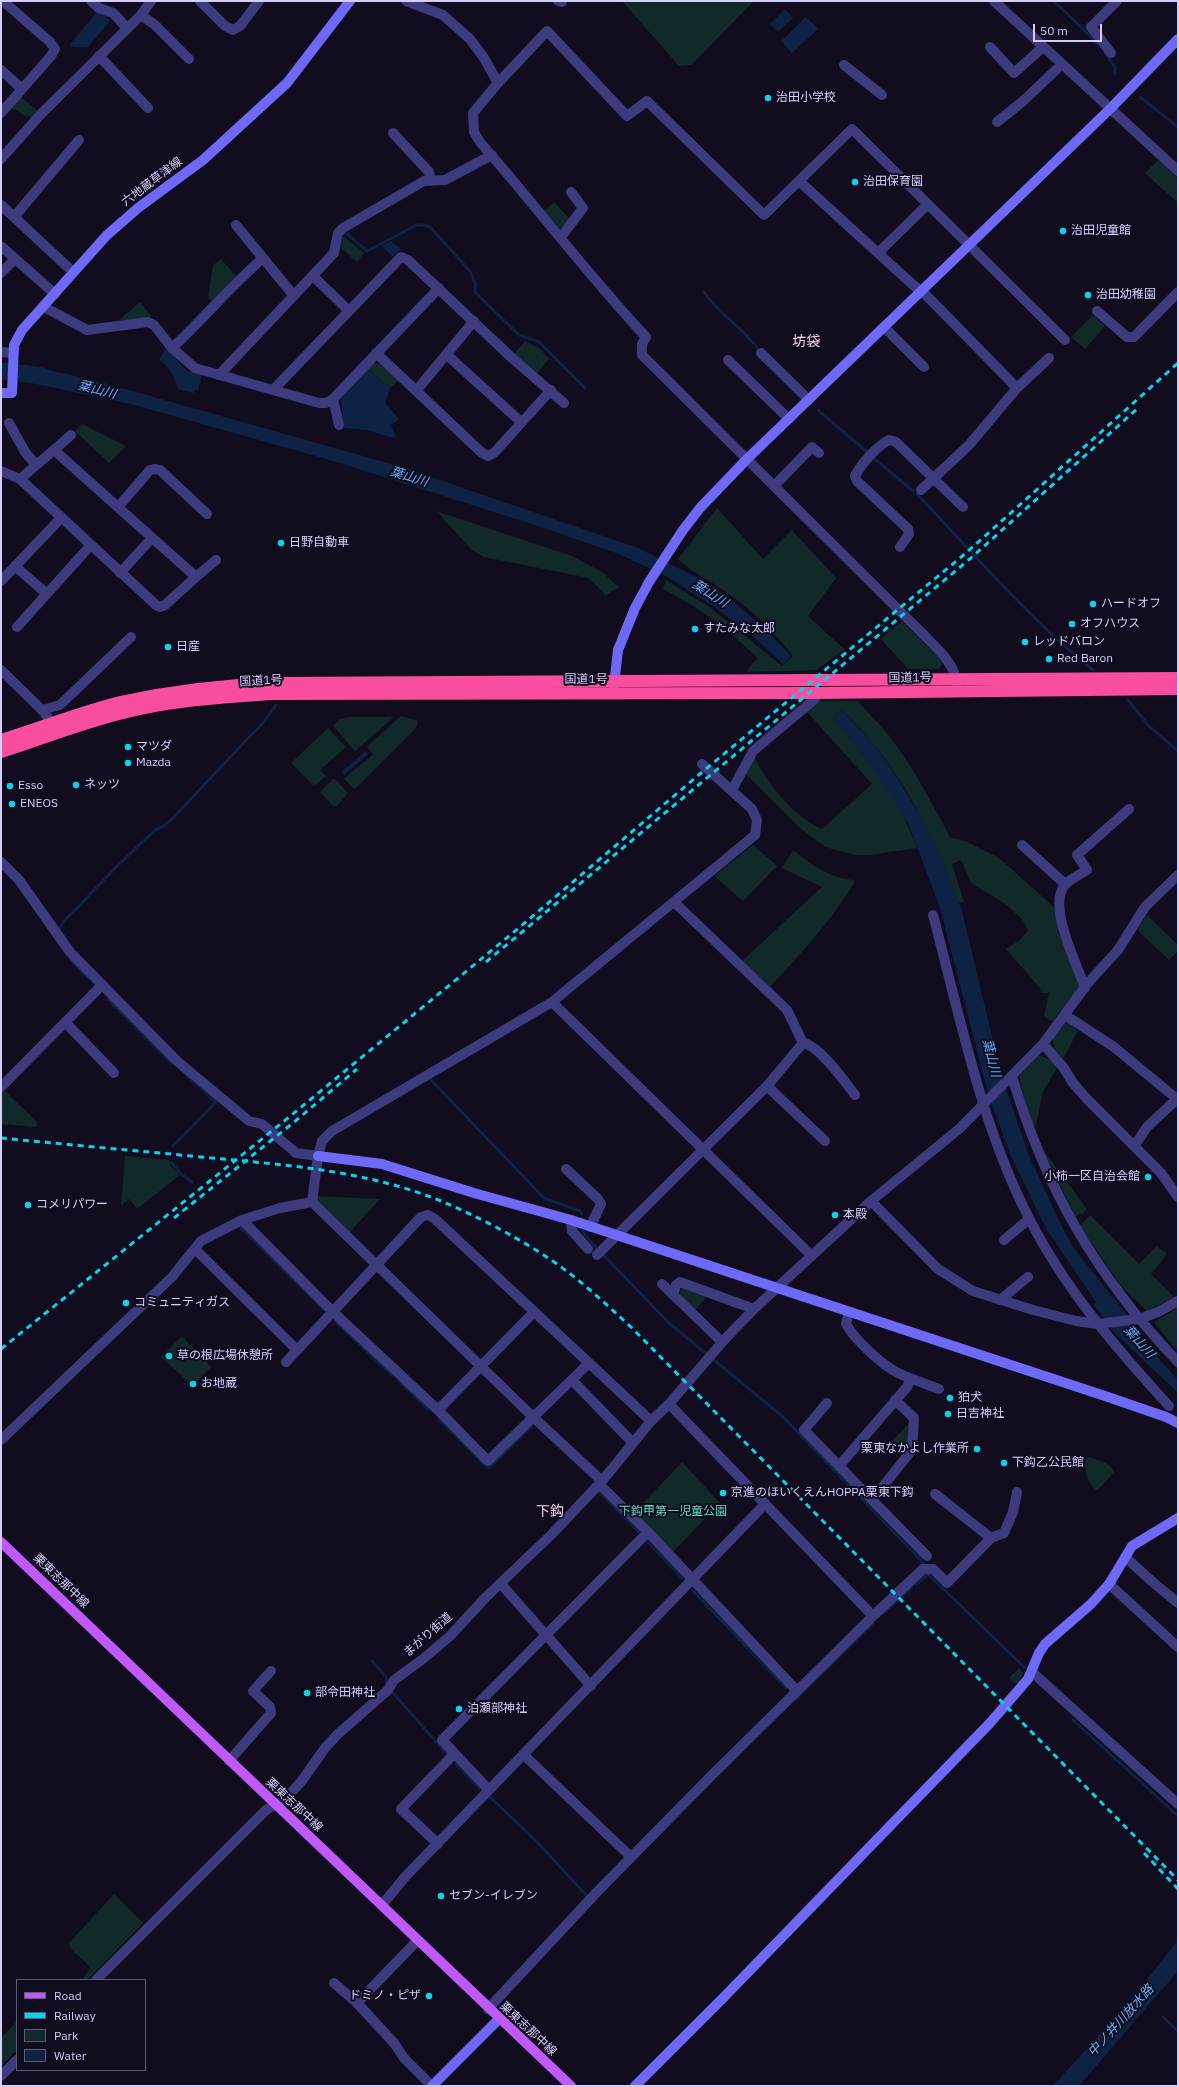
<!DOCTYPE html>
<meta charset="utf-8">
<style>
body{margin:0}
#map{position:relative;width:1179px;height:2087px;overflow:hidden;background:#110d1f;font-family:"IBM Plex Sans",sans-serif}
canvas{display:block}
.frame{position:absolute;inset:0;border:2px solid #d4cefd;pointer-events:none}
.legend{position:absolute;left:16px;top:1979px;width:130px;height:92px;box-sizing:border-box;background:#110d1f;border:1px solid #5f5a78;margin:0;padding:5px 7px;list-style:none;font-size:12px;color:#d4cefd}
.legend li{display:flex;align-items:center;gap:8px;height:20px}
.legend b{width:20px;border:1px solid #5f5a78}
.scale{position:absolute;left:1033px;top:24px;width:69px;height:18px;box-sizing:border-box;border:2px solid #d4cefd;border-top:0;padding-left:5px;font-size:12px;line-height:14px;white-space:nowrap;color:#d4cefd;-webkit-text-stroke:3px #110d1f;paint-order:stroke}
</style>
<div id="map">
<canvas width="1179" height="2087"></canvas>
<div class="frame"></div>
<ul class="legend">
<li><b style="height:5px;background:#bf59f9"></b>Road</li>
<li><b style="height:5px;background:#09d4ee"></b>Railway</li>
<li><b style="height:11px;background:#112928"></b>Park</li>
<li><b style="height:11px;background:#0e2243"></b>Water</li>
</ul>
<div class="scale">50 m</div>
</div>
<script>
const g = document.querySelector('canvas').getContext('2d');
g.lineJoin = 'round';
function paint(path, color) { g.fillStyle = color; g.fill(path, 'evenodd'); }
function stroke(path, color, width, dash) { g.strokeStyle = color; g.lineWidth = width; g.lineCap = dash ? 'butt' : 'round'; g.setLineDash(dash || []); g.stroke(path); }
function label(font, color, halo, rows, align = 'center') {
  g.font = font + ' "IBM Plex Sans","Noto Sans JP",sans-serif'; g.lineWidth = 4; g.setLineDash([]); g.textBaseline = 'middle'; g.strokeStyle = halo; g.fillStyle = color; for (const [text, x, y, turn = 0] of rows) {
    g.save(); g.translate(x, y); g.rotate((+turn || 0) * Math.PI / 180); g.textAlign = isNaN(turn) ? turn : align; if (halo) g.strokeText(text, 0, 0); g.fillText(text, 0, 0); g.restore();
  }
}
const green = new Path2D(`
 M 622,1 L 754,1 L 691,65 L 679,66 Z
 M 21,97 L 38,111 L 31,118 L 27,115 L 26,117 L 17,110 L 10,109 Z
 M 1158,160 L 1178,179 L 1178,203 L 1145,173 Z
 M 554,202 L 570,219 L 562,228 L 556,228 L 543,212 Z
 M 343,236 L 364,253 L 357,262 L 341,248 Z
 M 221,259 L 236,276 L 213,302 L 208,298 L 213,265 Z
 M 140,302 L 152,317 L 121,321 L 119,320 Z
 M 1093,315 L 1105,326 L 1085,349 L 1071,337 Z
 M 525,341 L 540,349 L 549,359 L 537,373 L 514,354 Z
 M 373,363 L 380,364 L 399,380 L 390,388 L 368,369 Z
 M 82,424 L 126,446 L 109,463 L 75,431 Z
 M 717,508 L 763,559 L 792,530 L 836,578 L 808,616 L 844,649 L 817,670 L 747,672 L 747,670 L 758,658 L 721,625 L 695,607 L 663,589 L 666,580 L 712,609 L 782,666 L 793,656 C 775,633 753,611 729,594 C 713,582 692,573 678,559 Z
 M 436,511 L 572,556 L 602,572 L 620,588 L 613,590 L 606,596 L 589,578 L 484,557 L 472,550 Z
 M 902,621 L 943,662 L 939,669 L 908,669 L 881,639 Z
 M 820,701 L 858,701 C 867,713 878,722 887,733 C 912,765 931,801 950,837 L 965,841 L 999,858 L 1053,906 L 1059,934 L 1081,985 L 1052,1022 L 1044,1016 L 1049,993 L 1041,993 L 1040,988 L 1006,949 L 1020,940 L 1028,930 L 1022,919 L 1004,903 L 971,883 L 961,860 L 952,864 L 964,902 L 958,903 C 934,832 896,761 841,709 L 833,718 C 866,758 900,798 917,848 L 870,855 L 855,855 L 825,847 L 799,827 L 746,774 L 754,758 C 770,785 792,816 822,829 L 872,784 L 807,712 Z
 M 401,716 L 418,721 L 416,728 L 356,788 L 353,788 L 344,779 L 373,754 L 367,747 Z
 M 349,717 L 394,717 L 355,751 L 333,726 L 340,719 Z
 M 328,728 L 346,747 L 320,770 L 326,776 L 317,784 L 313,785 L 293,765 L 292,762 Z
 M 333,779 L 335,779 L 348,793 L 337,806 L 333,806 L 320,792 Z
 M 753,845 L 777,866 L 743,901 L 714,876 Z
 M 793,850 C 812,865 829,878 854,880 L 854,883 C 831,922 800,954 770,987 L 742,961 L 822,887 L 782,868 Z
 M 1147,915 L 1178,945 L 1178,951 L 1169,960 L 1137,930 Z
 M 1069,1023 L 1078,1031 L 1063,1059 L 1055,1050 L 1052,1038 L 1063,1024 Z
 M 1039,1055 L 1051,1060 L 1057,1067 L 1043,1092 L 1036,1125 L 1033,1126 L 1027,1110 L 1019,1076 Z
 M 4,1090 L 38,1123 L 36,1127 L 1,1124 L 1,1093 Z
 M 1042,1148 L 1087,1209 L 1082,1214 L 1080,1213 L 1077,1216 L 1075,1216 Z
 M 125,1156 L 169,1160 L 171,1166 L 180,1175 L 137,1209 L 129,1199 L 121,1206 Z
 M 316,1196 L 380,1199 L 349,1233 L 317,1203 Z
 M 1090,1215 L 1139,1264 L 1157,1246 L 1167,1254 L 1151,1274 L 1174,1297 L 1147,1311 L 1121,1286 L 1080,1226 Z
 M 682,1288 L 707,1296 L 695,1310 L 679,1295 Z
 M 1178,1308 L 1178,1352 L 1154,1322 Z
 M 182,1336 L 211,1367 L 193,1386 L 161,1357 Z
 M 910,1422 L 907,1449 L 903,1455 L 890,1444 Z
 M 1089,1457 L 1106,1463 L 1113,1469 L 1114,1472 L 1098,1490 L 1096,1490 C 1086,1480 1085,1474 1085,1460 Z
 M 682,1462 L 720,1503 L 672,1553 L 635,1512 Z
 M 1019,1668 L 1023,1673 L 1018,1683 L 1014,1683 L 1009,1678 Z
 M 114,1894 L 143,1923 L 87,1980 L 82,1980 L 90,1969 C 86,1958 70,1954 69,1943 Z
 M 17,2021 L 17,2050 L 1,2067 L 1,2038 Z`);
const water = new Path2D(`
 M 785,9 L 793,18 L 778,32 L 770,24 Z
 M 97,12 L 107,15 L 106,18 L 109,19 L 109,22 L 88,47 L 71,47 L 70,44 Z
 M 806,17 L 818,29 L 792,53 L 781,41 Z
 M 391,241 L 401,249 L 393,257 L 382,246 Z
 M 166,348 L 187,371 L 202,374 L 198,390 L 195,390 L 194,393 L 178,389 C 174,378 170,366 159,360 Z
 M 19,366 L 50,370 L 104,383 L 402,467 L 638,548 L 704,581 L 727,596 L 766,630 L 791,656 L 783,664 L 755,638 L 716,608 L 668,577 L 619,554 L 535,525 L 337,462 L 131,404 L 22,381 L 19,375 Z
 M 368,369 L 390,388 L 385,403 L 399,419 L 391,425 L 396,436 L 393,438 L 367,430 L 344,428 L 341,398 Z
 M 841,709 L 872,742 L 890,767 L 922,818 L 939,852 L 962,911 L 1002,1078 L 1030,1158 L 1061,1225 L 1073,1247 L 1135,1325 L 1143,1341 L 1178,1380 L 1178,1393 L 1116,1334 L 1094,1305 L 1096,1302 L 1045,1227 L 1010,1154 L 988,1093 L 940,908 L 909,825 L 873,768 L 833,718 Z
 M 365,751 L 368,754 L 344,775 L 342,772 Z
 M 1178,1940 L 1178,1971 L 1079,2086 L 1053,2086 L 1134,1996 Z`);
const stream = new Path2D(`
 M 1054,1 L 1098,44
 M 1105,53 L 1115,67 L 1115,74
 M 1140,97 L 1178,127
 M 347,234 L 367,251 L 417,225 L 425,225 L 430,227 L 470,271 L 475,283 L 475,292 L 519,335 L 539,342 L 585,388
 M 704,292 C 719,314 743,328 758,349
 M 818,410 L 867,452
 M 875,459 L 913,491
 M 917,494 C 974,554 1028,618 1093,670
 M 1128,700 L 1149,726 L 1178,751
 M 60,927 C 65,918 71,914 78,907 C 103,880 128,855 155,830 L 164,826 L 173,818 L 252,734 C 265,724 266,717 276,705
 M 70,959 L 88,978
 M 108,999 L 161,1053
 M 164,1056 L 172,1063
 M 431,1080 L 544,1198 L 580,1211 L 582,1214
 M 173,1146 L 216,1102 L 181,1070
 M 171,1162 L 181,1174 L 192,1182
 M 241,1228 L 323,1309
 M 583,1231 L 585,1236 L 669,1323 L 782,1416 L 915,1554 L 925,1565 L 928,1574
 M 335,1321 L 392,1375
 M 399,1381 L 429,1410
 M 439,1419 L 487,1467 L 490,1467 L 531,1427
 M 599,1492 L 639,1532
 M 648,1542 L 682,1578
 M 915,1585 L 928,1574 L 1025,1668
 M 693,1591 L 786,1688
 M 885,1612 L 911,1588
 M 372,1661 L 386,1677 L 387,1685
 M 393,1693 L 447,1754
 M 796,1699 L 873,1623
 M 1073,1720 L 1178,1816
 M 456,1764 L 479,1788
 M 490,1797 L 538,1843 L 587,1896
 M 1163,2017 L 1178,2031`);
const river = new Path2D(`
 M 1,372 L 6,371 L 42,376`);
const street = new Path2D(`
 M 91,1 L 99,8 L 113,13 L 127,28
 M 200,1 L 225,26 L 233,30 L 240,26 L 259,1
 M 406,1 L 443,15 L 470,39 L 484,58 L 498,83
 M 558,1 L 562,2
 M 994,1 L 1178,171
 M 141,15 L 155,25 L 189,59
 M 990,47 L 1014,73 L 1043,47
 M 1111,53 L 1091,27 L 1117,1
 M 99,56 L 148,108
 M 844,65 L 882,95
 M 1,70 L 22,89
 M 1,113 L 51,56 L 55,49 L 50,42 L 3,1
 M 997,122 L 1022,102 L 1062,64
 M 393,133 L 429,172 L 430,180
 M 1,159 L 41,114 L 141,15 L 151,1
 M 799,181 L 912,284 L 928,297 L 1017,388 L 969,445 L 921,490
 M 1,205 L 73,272
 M 14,217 L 79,140
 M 236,225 L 294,296
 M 561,237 L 583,208 L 571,192
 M 2,247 L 55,294
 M 878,253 L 928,204
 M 1,273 L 12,262
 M 313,276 L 348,310
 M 44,307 L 87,330 L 148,322 L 154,325 L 172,348 L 195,368 L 319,403 L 326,403 L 333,399 L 439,288
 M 1097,311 L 1127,337 L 1134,337 L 1178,292
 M 884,327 L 924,367
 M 172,348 C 203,319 231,286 263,258
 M 1,352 L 13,353
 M 376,353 L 482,453 L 488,456 L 494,453 L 551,390
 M 761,353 L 809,400
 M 447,355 L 521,422
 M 728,360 L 789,419
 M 219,375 L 334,253 L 338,233 L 343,228 L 424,181 L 445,180 L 492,155
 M 1017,388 L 1049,358
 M 273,390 L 401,257 L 408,260 L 512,358 L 564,403
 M 416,391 L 474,321
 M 333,399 L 339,425
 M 9,423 L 25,452 L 36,465
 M 54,450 L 71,435
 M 1,471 L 20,479 L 156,605 L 160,607 L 165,605 L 196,577 L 54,450 L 20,479
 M 774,486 L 812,447 L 819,453
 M 118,507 L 150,470 L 154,469 L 160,470 L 207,514
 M 900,547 L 909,534 L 908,529 L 857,481 L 855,476 C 861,464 877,446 889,440 L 896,442 L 963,507
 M 15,566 L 47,594
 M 120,573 L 152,538
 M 196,577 L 216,560
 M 1,581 L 61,518
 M 17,627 L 90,546
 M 1,670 L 42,710 L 56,728
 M 957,686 C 956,663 935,647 920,631 L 642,355 L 642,344 L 646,337 C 588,275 536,206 480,142 L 474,132 L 473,113 L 498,83 L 547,31 L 627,116 L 647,101 L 764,215 L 852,129 L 1065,340
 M 42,710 L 60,705 L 131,637
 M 732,790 L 753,751 L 815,699 L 816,693
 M 1022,845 L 1065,884
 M 1,862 L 19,880 L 70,952 L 177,1061 L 249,1121 L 262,1124 L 296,1153 L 318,1156
 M 674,902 L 787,1010 L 803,1043
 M 933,915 C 960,1016 981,1126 1030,1220 C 1065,1289 1117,1349 1169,1406
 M 1085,988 C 1077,964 1048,908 1064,886 C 1069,879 1080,875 1087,870 L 1077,855 L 1129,809
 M 552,1002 L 812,1256
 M 1065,1015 L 1114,1047 L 1177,1099
 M 65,1022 L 114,1073
 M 803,1043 C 819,1045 845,1082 855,1095
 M 1043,1044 L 1063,1067 L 1073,1083 L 1087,1099 L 1161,1173 L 1178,1197
 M 1012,1076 C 1045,1189 1097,1277 1178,1362
 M 767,1086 L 825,1141
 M 1,1087 L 102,985
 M 1135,1145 L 1147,1127 L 1178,1098
 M 566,1169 L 598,1199 L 601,1204 L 590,1227
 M 871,1201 L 938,1269 L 973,1291 L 1033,1310 L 1076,1321 L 1098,1324 L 1139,1319 L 1158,1312 L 1178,1301
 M 242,1220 L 332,1311 L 438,1410 L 488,1461 L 589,1363
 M 571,1220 L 572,1231 L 588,1249
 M 1004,1240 L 1029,1219
 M 195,1249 L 296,1349
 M 597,1255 L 767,1086 L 803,1043
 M 662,1284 L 722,1342
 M 673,1295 L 676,1285 L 680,1282 L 754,1309
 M 1000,1300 L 1028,1277
 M 849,1312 L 846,1324 C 854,1339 882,1365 898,1373 C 911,1379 926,1384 939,1389
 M 286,1362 L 421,1217 L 428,1215 L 435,1219 L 651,1421
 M 572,1380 L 633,1443
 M 827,1403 L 804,1430 L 839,1466 L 907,1387 L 911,1379
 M 669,1404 L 873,1616
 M 438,1410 L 534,1312
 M 1,1440 L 172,1277 L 201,1241 L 242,1220 L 280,1208 L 312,1202
 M 839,1466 L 872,1500 L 912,1450 L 914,1418 L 895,1400
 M 602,1481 L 651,1421 L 669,1404 L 725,1339 L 754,1309 L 871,1201 L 959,1129 L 1043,1044 L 1087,984 L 1118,950 L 1145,907 L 1178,875
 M 599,1484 L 648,1532 L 797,1691
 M 872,1500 L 927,1556
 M 991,1538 L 1004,1533 L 1013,1512 L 1017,1492
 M 1125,1557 L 1156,1585 L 1178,1603
 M 501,1584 L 591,1686
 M 1109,1584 L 1178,1647
 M 1032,1672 L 1178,1804
 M 524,1755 L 631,1857
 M 229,1761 L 271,1713 L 270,1707 L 253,1691 L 271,1671
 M 489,1790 L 442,1740 L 648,1532
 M 438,1844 L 401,1809 L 454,1754
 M 382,1905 L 405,1877 L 765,1504
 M 96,1980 L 266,1810 L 286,1798 L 301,1782 L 325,1748 L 338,1734 L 388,1690 L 394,1680 L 423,1659 L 450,1636 L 486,1597 L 551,1535 L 602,1481 L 533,1417 L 312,1202 L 318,1156 L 322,1141 L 332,1131 L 552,1002 L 755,835 L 757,820 L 752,809 L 702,764
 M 334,1983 L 357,2003 L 394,2043 L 404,2058 L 432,2086
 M 357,2003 L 417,1941
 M 488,2009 L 596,1893 L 711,1776 L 873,1616 L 923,1569 L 933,1569 L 947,1583 L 991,1538 L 935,1494
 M 1,2076 L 17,2060`);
const secondary = new Path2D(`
 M 1,393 L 12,393 L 14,345 L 22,330 L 107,235 L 138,208 L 203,160 L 287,83 L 350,1
 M 613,694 L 618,650 L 635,608 L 649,582 L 683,530 L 700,508 L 747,459 L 1111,108 L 1178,39
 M 318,1156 L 382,1164 L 474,1193 L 571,1220 L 1105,1396 L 1166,1417 L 1178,1423
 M 432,2086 L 499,2019
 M 635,2086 L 725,1996 L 990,1723 L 1028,1679 L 1039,1653 L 1045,1644 L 1091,1604 L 1109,1584 L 1132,1546 L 1178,1518`);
const primary = new Path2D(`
 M 1,1542 C 192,1722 380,1906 571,2086`);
const highway = new Path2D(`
 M 1,740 C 40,728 80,712 120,702 C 171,691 220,685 272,683 L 1178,678
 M 1,752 C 42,739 82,723 123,713 C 171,700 222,698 271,694 L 816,693 L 1178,689`);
const rail = new Path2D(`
 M 486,962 L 971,558 L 1137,409
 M 1,1138 C 71,1145 141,1151 211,1158 C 289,1165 367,1171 441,1201 C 481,1218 521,1239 557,1264 C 584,1283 608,1306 632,1328 L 1178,1880
 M 174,1218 L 293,1123 L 357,1069
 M 1,1349 L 288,1118 L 520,927 L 701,773 L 966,553 L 1178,363
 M 1144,1853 L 1178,1889`);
const markers = [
 [768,98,4,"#09d4ee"],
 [855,182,4,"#09d4ee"],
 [1063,231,4,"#09d4ee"],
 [1088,295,4,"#09d4ee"],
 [281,543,4,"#09d4ee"],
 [1093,604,4,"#09d4ee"],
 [1072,624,4,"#09d4ee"],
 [695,629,4,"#09d4ee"],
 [1025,642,4,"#09d4ee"],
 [168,647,4,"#09d4ee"],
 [1049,659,4,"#09d4ee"],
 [128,747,4,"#09d4ee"],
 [128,763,4,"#09d4ee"],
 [76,785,4,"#09d4ee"],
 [10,786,4,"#09d4ee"],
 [12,804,4,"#09d4ee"],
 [1148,1177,4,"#09d4ee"],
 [28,1205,4,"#09d4ee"],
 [835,1215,4,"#09d4ee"],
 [126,1303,4,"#09d4ee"],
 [169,1356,4,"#09d4ee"],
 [193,1384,4,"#09d4ee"],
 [950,1398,4,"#09d4ee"],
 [948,1414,4,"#09d4ee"],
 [977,1449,4,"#09d4ee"],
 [1004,1463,4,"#09d4ee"],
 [723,1493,4,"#09d4ee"],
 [307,1693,4,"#09d4ee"],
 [459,1709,4,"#09d4ee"],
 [441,1896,4,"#09d4ee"],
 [429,1996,4,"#09d4ee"]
];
const poiNames = [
 ["治田小学校",776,98],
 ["治田保育園",863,182],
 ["治田児童館",1071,231],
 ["治田幼稚園",1096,295],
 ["日野自動車",289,543],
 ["ハードオフ",1101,604],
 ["オフハウス",1080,624],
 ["すたみな太郎",703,629],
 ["レッドバロン",1033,642],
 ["日産",176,647],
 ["Red Baron",1057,659],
 ["マツダ",136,747],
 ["Mazda",136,763],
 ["ネッツ",84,785],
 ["Esso",18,786],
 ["ENEOS",20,804],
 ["小柿一区自治会館",1140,1177,"right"],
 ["コメリパワー",36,1205],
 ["本殿",843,1215],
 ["コミュニティガス",134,1303],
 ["草の根広場休憩所",177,1356],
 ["お地蔵",201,1384],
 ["狛犬",958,1398],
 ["日吉神社",956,1414],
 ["栗東なかよし作業所",969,1449,"right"],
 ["下鈎乙公民館",1012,1463],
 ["京進のほいくえんHOPPA栗東下鈎",731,1493],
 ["部令田神社",315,1693],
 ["泊瀬部神社",467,1709],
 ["セブン-イレブン",449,1896],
 ["ドミノ・ピザ",421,1996,"right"]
];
const streetNames = [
 ["六地蔵草津線",152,182,-37],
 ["国道1号",910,678,-1],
 ["国道1号",586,680],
 ["国道1号",261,681,-3],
 ["栗東志那中線",61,1581,44],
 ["まがり街道",428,1635,-41],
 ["栗東志那中線",294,1805,43],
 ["栗東志那中線",528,2029,43]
];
const parkNames = [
 ["下鈎甲第一児童公園",673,1512]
];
const waterNames = [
 ["葉山川",97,390,15],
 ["葉山川",409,477,17],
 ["葉山川",710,594,33],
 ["葉山川",991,1058,76],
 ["葉山川",1139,1342,48],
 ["中ノ井川放水路",1121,2021,-48]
];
const quarterNames = [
 ["坊袋",806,342],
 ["下鈎",550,1512]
];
paint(green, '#112928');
paint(water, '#0e2243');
stroke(stream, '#0e2243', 3);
stroke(river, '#0e2243', 17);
stroke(street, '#3d3a7d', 10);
stroke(secondary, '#6e69f9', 10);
stroke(primary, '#bf59f9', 10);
stroke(highway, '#f84e9d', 12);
stroke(rail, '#09d4ee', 3, [6, 5]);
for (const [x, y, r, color] of markers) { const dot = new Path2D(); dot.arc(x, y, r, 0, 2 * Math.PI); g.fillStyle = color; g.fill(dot); stroke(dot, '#110d1f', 1.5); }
label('12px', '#d4cefd', '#110d1f', poiNames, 'left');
label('12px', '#d4cefd', '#110d1f', streetNames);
label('12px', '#5ddabc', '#110d1f', parkNames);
label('italic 13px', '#60b0f9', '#110d1f', waterNames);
label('14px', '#fdd0ec', '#110d1f', quarterNames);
</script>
